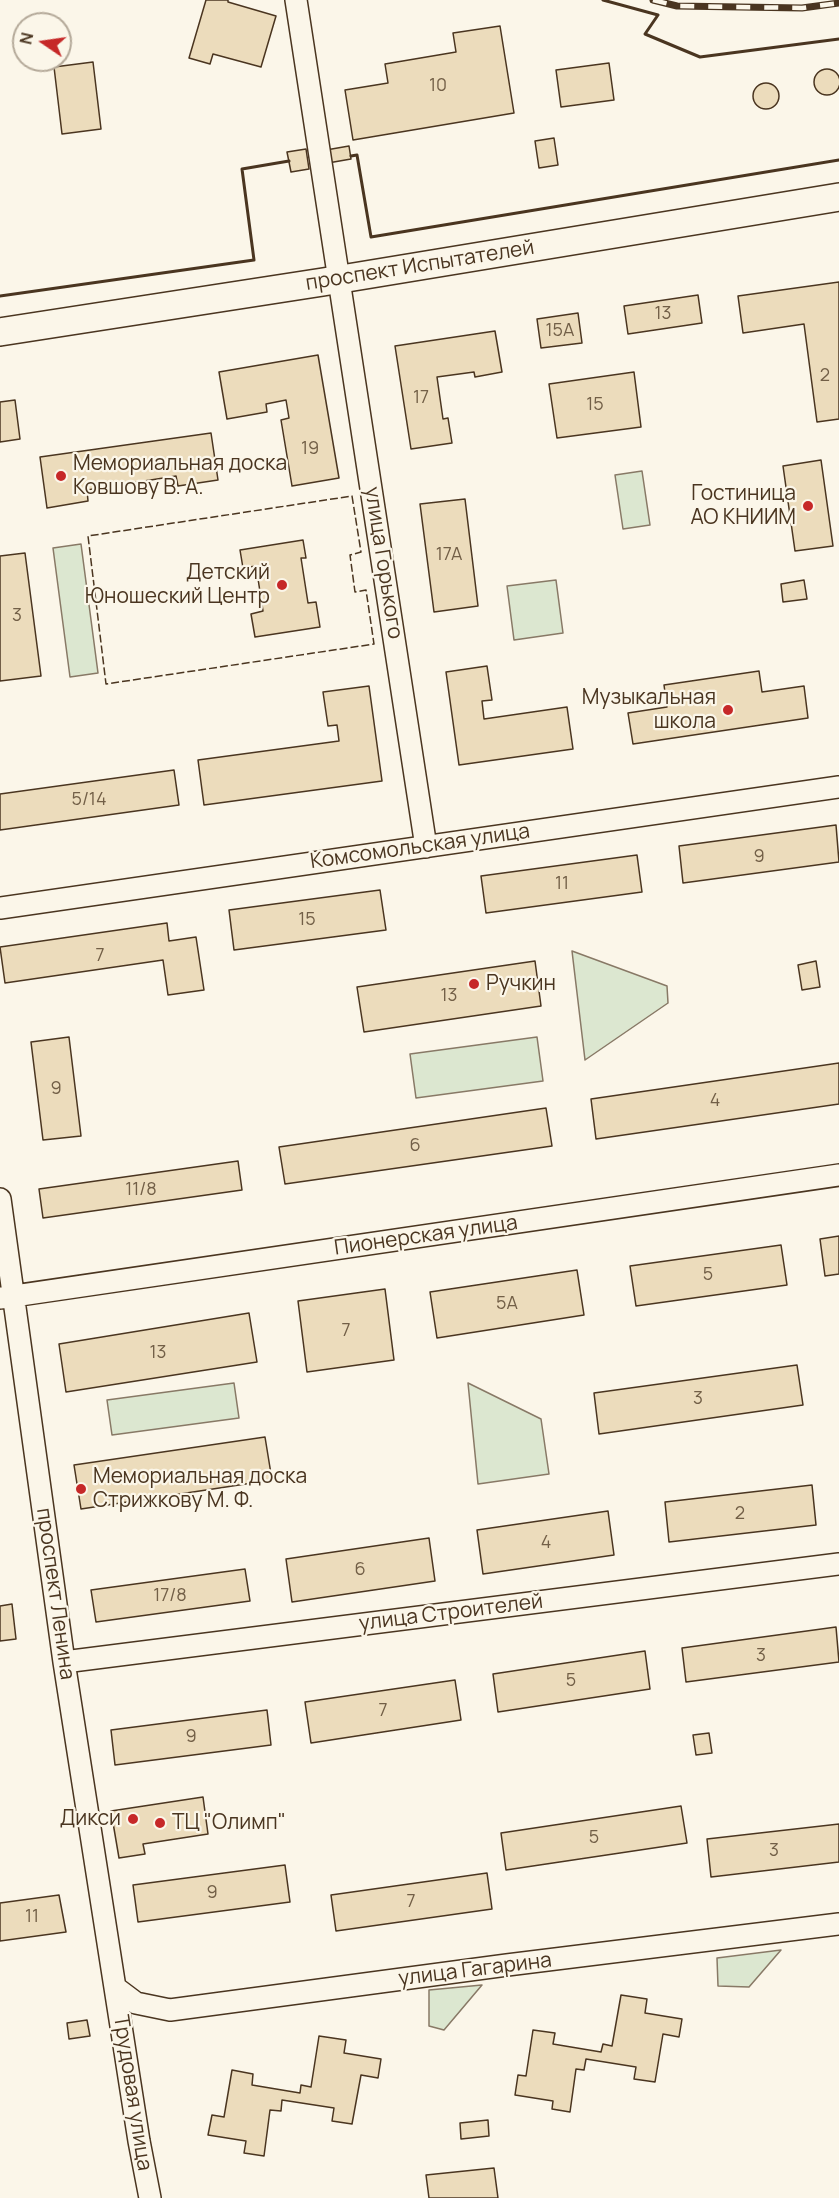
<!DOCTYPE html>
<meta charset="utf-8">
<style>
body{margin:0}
#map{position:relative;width:839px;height:2198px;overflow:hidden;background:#fbf6e9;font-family:Manrope,sans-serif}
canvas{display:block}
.north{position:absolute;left:12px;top:12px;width:60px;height:60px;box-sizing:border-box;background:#fbf6e9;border:2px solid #b4a999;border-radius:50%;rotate:283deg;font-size:16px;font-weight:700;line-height:24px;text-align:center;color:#4a3520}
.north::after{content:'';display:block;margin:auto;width:21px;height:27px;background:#c62828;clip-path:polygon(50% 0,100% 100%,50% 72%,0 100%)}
</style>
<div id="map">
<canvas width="839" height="2198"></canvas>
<div class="north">N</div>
</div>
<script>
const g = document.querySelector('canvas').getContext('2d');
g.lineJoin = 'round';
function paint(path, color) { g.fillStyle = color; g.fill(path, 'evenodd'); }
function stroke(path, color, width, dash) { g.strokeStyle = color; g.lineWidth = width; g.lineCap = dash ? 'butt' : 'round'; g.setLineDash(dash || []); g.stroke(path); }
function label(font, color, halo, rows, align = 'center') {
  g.font = font + ' Manrope,sans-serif'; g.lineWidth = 4.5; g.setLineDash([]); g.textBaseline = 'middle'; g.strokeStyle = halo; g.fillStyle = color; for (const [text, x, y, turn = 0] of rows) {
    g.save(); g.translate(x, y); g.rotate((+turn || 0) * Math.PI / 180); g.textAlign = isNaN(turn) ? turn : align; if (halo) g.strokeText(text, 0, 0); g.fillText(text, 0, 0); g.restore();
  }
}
const green = new Path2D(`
 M 642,471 L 650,525 L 623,529 L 615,475 Z
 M 81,544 L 98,673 L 70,677 L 53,548 Z
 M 556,580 L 563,633 L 514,640 L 507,586 Z
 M 572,951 L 667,986 L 668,1003 L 585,1060 Z
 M 537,1037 L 543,1081 L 416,1098 L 410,1054 Z
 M 234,1383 L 239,1418 L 112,1435 L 107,1400 Z
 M 468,1383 L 541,1419 L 549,1474 L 478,1484 Z
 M 781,1950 L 749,1987 L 718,1986 L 717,1958 Z
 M 482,1985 L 444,2030 L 429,2026 L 429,1990 Z`);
const building = new Path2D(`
 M 206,0 L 228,0 L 228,2 L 276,16 L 261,67 L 213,54 L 210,64 L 189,58 Z
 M 500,26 L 514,113 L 353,140 L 345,90 L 388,83 L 385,64 L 456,52 L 453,33 Z
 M 93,62 L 101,129 L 62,134 L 54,67 Z
 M 609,63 L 614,100 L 561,107 L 556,70 Z
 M814 82a13 13 0 1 1 26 0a13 13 0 1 1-26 0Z
 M753 96a13 13 0 1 1 26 0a13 13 0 1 1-26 0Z
 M 554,138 L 558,165 L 539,168 L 535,141 Z
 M 349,146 L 351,159 L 328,163 L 326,150 Z
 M 306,149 L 309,169 L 291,172 L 287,152 Z
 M 839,282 L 839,419 L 817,422 L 804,324 L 743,333 L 738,296 Z
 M 698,295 L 702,323 L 628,334 L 624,306 Z
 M 578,313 L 582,343 L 541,348 L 537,319 Z
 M 495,331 L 502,372 L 475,377 L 474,372 L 437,377 L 443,419 L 448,418 L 452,443 L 411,449 L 395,346 Z
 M 318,355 L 339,478 L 292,486 L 281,420 L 289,418 L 286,400 L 266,404 L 267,412 L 227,419 L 219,372 Z
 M 634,372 L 641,427 L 557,438 L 549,384 Z
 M 15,400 L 20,439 L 0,442 L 0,402 Z
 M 211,433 L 218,480 L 178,486 L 176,476 L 87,490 L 88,501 L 47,508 L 40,457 Z
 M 821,460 L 833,546 L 795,551 L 783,466 Z
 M 465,499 L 478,606 L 434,612 L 420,504 Z
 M 303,540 L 306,558 L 301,558 L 308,603 L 316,602 L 320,627 L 255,637 L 251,614 L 263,611 L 256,566 L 243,568 L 240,550 Z
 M 25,553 L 41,676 L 0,681 L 0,556 Z
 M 804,580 L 807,599 L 783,602 L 781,584 Z
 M 487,666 L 492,700 L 482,701 L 484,719 L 567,707 L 573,749 L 459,765 L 446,672 Z
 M 759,671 L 762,692 L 804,686 L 808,718 L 633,744 L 628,713 L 667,707 L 664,685 Z
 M 369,686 L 382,781 L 204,805 L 198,760 L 339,741 L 337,725 L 328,726 L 323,692 Z
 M 174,770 L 179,805 L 0,830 L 0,794 Z
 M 836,825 L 839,862 L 683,883 L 679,846 Z
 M 637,855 L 642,892 L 486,913 L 481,876 Z
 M 380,890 L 386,930 L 234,950 L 229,910 Z
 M 167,923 L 169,941 L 196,937 L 204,990 L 168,995 L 163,960 L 5,983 L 0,947 Z
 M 535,961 L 541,1006 L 364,1032 L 357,987 Z
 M 816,961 L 820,987 L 802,990 L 798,965 Z
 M 69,1037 L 81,1136 L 43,1140 L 31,1042 Z
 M 839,1063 L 839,1104 L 596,1139 L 591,1099 Z
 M 546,1108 L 552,1146 L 285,1184 L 279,1147 Z
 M 238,1161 L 242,1190 L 43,1218 L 39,1189 Z
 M 839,1236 L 839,1274 L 825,1276 L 820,1239 Z
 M 781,1245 L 787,1285 L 636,1306 L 630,1266 Z
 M 577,1270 L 584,1315 L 437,1338 L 430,1292 Z
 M 385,1289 L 394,1360 L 307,1372 L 298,1301 Z
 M 249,1313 L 257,1362 L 66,1392 L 59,1344 Z
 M 797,1365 L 803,1405 L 599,1434 L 594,1393 Z
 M 265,1437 L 272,1480 L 81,1509 L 74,1465 Z
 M 812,1485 L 816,1525 L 669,1542 L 665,1502 Z
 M 608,1511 L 614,1555 L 483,1574 L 477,1530 Z
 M 429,1538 L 435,1581 L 292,1602 L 286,1559 Z
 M 245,1569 L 250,1601 L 96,1622 L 91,1590 Z
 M 12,1604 L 16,1639 L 0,1641 L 0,1606 Z
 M 836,1627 L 839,1662 L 686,1682 L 682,1648 Z
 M 645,1651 L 650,1689 L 498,1712 L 493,1674 Z
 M 455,1680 L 461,1720 L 311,1743 L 305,1702 Z
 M 267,1710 L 271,1745 L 115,1765 L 111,1730 Z
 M 709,1733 L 712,1753 L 696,1755 L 693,1735 Z
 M 203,1797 L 208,1834 L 143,1844 L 145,1854 L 119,1858 L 111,1811 Z
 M 681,1806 L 687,1843 L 506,1870 L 501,1833 Z
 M 839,1824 L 839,1862 L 711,1877 L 707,1839 Z
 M 285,1865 L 290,1902 L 138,1922 L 133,1885 Z
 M 487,1873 L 492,1909 L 336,1931 L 331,1895 Z
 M 59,1895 L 66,1932 L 0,1941 L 0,1903 Z
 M 621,1995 L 647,1999 L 645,2013 L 682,2019 L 679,2037 L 663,2034 L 655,2082 L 634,2079 L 636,2067 L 586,2059 L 584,2070 L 576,2069 L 570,2112 L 552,2109 L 553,2101 L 515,2095 L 518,2075 L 526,2076 L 533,2030 L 555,2033 L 553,2044 L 601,2052 L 603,2044 L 612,2046 Z
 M 87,2020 L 90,2036 L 69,2039 L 67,2023 Z
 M 319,2036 L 346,2040 L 344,2053 L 381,2059 L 378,2078 L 361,2075 L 352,2124 L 332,2121 L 334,2108 L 282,2100 L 281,2111 L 270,2110 L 264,2156 L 244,2153 L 246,2141 L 208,2135 L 212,2115 L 224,2117 L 232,2070 L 253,2074 L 252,2085 L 300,2093 L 301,2085 L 311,2087 Z
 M 488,2120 L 489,2136 L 461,2139 L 460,2123 Z
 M 494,2168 L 498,2198 L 429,2198 L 426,2175 Z`);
const minor = new Path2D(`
 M 296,0 L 426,847
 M 0,908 L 839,787
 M 0,1199 L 64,1662 L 139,2141 L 150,2198
 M 0,1298 L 839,1175
 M 64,1662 L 839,1564
 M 116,1988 L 136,2003 L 170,2010 L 507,1965 L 839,1924`);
const major = new Path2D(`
 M 0,332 L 323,282 L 839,197`);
const rail = new Path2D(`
 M 653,0 L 677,6 L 802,8 L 839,3`);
const fence = new Path2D(`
 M 352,496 L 361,552 L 350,555 L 355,592 L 366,590 L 374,644 L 106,684 L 88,536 Z`);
const wall = new Path2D(`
 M 603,0 L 658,15 L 645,34 L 700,57 L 839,39
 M 351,156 L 357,155 L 371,237 L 839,160
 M 0,296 L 254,260 L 242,169 L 289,161`);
const markers = [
 [61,476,6,"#c62828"],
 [808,506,6,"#c62828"],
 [282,585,6,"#c62828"],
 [728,710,6,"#c62828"],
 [474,984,6,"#c62828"],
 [81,1489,6,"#c62828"],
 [133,1819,6,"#c62828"],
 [160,1823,6,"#c62828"]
];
const numberNames = [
 ["10",438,86],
 ["13",663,314],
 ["15А",560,331],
 ["2",825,376],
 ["17",421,398],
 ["15",595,405],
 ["19",310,449],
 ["17А",449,555],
 ["3",17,616],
 ["5/14",89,800],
 ["9",759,857],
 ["11",562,884],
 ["15",307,920],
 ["7",100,956],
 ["13",449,996],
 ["9",56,1089],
 ["4",715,1101],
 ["6",415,1146],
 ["11/8",141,1190],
 ["5",708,1275],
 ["5А",507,1304],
 ["7",346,1331],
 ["13",158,1353],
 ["3",698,1399],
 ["2",740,1514],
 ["4",546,1543],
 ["6",360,1570],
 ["17/8",170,1596],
 ["3",761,1656],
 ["5",571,1681],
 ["7",383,1711],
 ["9",191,1737],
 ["5",594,1838],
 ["3",774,1851],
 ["9",212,1893],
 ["7",411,1902],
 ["11",32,1917]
];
const streetNames = [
 ["проспект Испытателей",420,266,-9],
 ["улица Горького",383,563,81],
 ["Комсомольская улица",420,847,-8],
 ["Пионерская улица",426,1236,-8],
 ["проспект Ленина",55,1594,82],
 ["улица Строителей",451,1613,-7],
 ["улица Гагарина",475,1970,-7],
 ["Трудовая улица",132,2093,81]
];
const poiNames = [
 ["Мемориальная доска",73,464],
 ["Ковшову В. А.",73,488],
 ["Гостиница",796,494,"right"],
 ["АО КНИИМ",796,518,"right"],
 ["Детский",270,573,"right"],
 ["Юношеский Центр",270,597,"right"],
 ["Музыкальная",716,698,"right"],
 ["школа",716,722,"right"],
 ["Ручкин",486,984],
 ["Мемориальная доска",93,1477],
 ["Стрижкову М. Ф.",93,1501],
 ["Дикси",121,1819,"right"],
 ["ТЦ \"Олимп\"",172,1823]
];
paint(green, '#dce7d0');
stroke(green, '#887966', 1.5);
paint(building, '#ecdcbc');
stroke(building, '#4a3520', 1.5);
stroke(minor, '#4a3520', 24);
stroke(major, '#4a3520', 30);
stroke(minor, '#fbf6e9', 21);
stroke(major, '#fbf6e9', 27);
stroke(rail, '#4a3520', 7);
stroke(rail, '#fbf6e9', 4.5, [14]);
stroke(fence, '#4a3520', 1.5, [8, 3]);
stroke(wall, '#4a3520', 3);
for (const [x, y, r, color] of markers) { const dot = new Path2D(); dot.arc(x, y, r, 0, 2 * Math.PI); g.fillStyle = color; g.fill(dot); stroke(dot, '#fbf6e9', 2); }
label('18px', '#725f47', null, numberNames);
label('21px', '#4a3520', '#fbf6e9', streetNames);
label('21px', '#4a3520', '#fbf6e9', poiNames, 'left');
</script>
